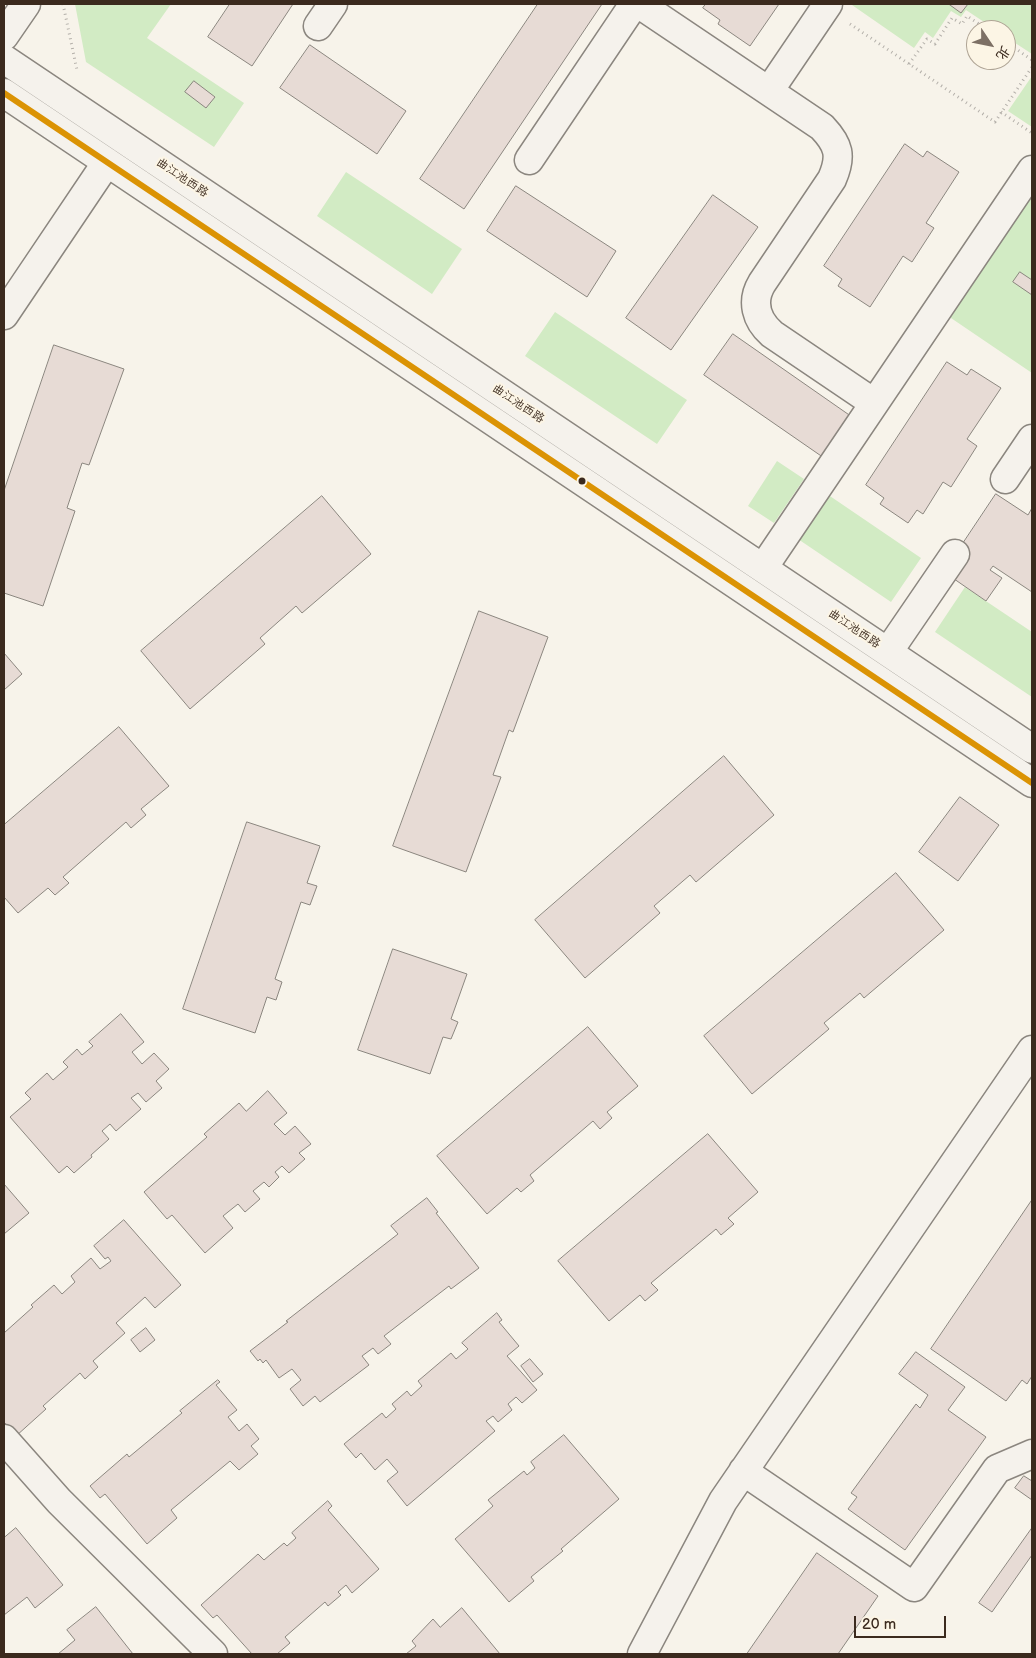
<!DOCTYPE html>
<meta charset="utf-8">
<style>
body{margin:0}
#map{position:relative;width:1036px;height:1658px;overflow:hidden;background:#f7f3ea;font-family:"Balsamiq Sans","LXGW WenKai TC",sans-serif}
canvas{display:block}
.frame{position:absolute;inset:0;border:5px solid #3b2a1e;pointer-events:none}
.north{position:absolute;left:966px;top:20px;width:50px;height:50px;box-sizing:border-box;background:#fcf5e5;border:1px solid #afa495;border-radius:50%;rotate:124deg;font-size:14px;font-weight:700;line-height:20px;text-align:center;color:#3b2a1e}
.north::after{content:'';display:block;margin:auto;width:18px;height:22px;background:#7d7065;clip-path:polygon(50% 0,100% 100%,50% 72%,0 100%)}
.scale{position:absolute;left:854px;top:1616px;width:92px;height:22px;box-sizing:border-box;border:2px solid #3b2a1e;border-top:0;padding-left:6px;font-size:15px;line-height:18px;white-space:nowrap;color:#3b2a1e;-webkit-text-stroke:4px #fcf5e5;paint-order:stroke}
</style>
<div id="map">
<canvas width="1036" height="1658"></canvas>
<div class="frame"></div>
<div class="north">北</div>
<div class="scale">20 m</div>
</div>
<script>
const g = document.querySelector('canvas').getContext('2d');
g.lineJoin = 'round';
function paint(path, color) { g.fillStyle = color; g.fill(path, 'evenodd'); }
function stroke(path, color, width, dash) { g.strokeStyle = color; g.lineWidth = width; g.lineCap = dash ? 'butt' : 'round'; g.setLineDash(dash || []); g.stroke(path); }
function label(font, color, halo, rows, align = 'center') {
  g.font = font + ' "Balsamiq Sans","LXGW WenKai TC",sans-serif'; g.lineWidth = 4; g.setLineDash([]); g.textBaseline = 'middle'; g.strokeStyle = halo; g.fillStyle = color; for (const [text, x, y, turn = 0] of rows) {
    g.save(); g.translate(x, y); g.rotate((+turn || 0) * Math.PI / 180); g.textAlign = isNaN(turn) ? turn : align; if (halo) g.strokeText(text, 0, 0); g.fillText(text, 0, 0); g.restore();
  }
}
const green = new Path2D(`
 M 75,4 L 171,4 L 147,38 L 244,103 L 214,147 L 86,62 Z
 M 853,4 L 1032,4 L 1032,54 L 1006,37 L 1006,30 L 996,30 L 966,10 L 961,17 L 951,11 L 933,38 L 925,32 L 914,48 L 852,5 Z
 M 1032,76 L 1032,127 L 1008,111 Z
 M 346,172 L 462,249 L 432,294 L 317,216 Z
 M 1032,191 L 1032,373 L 948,316 Z
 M 555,312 L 687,400 L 657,444 L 525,356 Z
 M 777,461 L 804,479 L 774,523 L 748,506 Z
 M 824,492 L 921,558 L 891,602 L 795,537 Z
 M 965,587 L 1032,632 L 1032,697 L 935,632 Z`);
const building = new Path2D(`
 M 230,4 L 293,4 L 252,66 L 208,37 Z
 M 538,4 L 602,4 L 464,209 L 420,179 Z
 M 706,4 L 779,4 L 750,46 L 718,24 L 720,20 L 703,8 Z
 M 951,4 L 968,4 L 961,13 L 950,5 Z
 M 310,45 L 406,111 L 377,154 L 280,88 Z
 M 194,81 L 215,97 L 206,108 L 185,92 Z
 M 905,144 L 923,157 L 927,151 L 959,172 L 926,223 L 934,228 L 912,262 L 903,256 L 870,307 L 838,286 L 842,279 L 824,266 Z
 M 516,186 L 616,251 L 587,297 L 487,231 Z
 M 713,195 L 758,227 L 671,350 L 626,318 Z
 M 1020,272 L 1032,280 L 1032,295 L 1013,282 Z
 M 733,334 L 855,419 L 827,460 L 704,375 Z
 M 54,345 L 124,369 L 89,465 L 82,463 L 67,508 L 75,511 L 43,606 L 4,593 L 4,491 Z
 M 947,362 L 967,375 L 971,369 L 1001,388 L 967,439 L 977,446 L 951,487 L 943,482 L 923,514 L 917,510 L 908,523 L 880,504 L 884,498 L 866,485 Z
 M 996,494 L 1028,515 L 1032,508 L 1032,592 L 993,566 L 990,570 L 1002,578 L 986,601 L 944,572 Z
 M 322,496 L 371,554 L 302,613 L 296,606 L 260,638 L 265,644 L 190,709 L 141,651 Z
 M 479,611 L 548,637 L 513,732 L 509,730 L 493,775 L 501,777 L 466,872 L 393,846 Z
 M 4,653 L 22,674 L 4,690 Z
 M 119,727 L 169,786 L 141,809 L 146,815 L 131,828 L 126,822 L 63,877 L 69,883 L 55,895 L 48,888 L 18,913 L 4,897 L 4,825 Z
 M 724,756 L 774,815 L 696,882 L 690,875 L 654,906 L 660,913 L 585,978 L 535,920 Z
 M 960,797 L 999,825 L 958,881 L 919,852 Z
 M 247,822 L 320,846 L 307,883 L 317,886 L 310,905 L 301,902 L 275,979 L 282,982 L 276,1000 L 267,997 L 255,1033 L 183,1009 Z
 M 896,873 L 944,930 L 864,998 L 860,993 L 824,1023 L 829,1029 L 752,1094 L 704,1036 Z
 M 393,949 L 467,974 L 451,1019 L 458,1022 L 451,1039 L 443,1037 L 430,1074 L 358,1050 Z
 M 121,1014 L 144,1042 L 132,1052 L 142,1064 L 154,1053 L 169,1069 L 156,1081 L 162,1088 L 146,1102 L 138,1093 L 131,1098 L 141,1109 L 116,1131 L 110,1124 L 102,1131 L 109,1139 L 91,1155 L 92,1157 L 74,1173 L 67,1166 L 59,1173 L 10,1117 L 31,1099 L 25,1093 L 47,1073 L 53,1080 L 68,1067 L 63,1062 L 77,1049 L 82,1055 L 93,1046 L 89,1042 Z
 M 588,1027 L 638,1086 L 607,1112 L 612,1118 L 600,1129 L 593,1121 L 530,1175 L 534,1181 L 521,1192 L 517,1188 L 487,1214 L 437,1156 Z
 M 268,1091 L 287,1113 L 274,1124 L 285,1135 L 295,1126 L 311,1144 L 299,1153 L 305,1159 L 289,1173 L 282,1166 L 275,1172 L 279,1177 L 269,1187 L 264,1182 L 253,1191 L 260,1199 L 245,1212 L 238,1204 L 223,1216 L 233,1228 L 205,1253 L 172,1215 L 167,1219 L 144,1192 L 207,1137 L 204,1134 L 239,1103 L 246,1111 Z
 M 708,1134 L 758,1192 L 728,1218 L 734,1224 L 721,1235 L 716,1229 L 651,1283 L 658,1290 L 645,1301 L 640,1295 L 609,1321 L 558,1261 Z
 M 4,1184 L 29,1213 L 4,1234 Z
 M 427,1198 L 438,1212 L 436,1213 L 479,1268 L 451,1289 L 449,1286 L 384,1336 L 391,1344 L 378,1354 L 373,1348 L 362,1356 L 369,1365 L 320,1402 L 315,1396 L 303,1406 L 290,1389 L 301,1380 L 292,1369 L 279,1378 L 266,1360 L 263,1363 L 260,1359 L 258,1361 L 250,1351 L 288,1322 L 286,1321 L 398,1234 L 391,1226 Z
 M 1032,1200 L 1032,1376 L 1027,1384 L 1022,1380 L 1006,1401 L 931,1349 Z
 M 124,1220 L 181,1285 L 155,1308 L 145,1297 L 116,1323 L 125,1333 L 93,1361 L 98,1367 L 85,1379 L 80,1373 L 43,1406 L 46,1409 L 16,1436 L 4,1422 L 4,1333 L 33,1307 L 31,1305 L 54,1285 L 62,1294 L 75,1282 L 71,1276 L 91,1258 L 100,1269 L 111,1261 L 108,1257 L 105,1259 L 94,1246 Z
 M 497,1313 L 502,1320 L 499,1322 L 519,1346 L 507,1356 L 537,1390 L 522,1403 L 516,1397 L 508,1404 L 512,1410 L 498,1422 L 493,1416 L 486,1421 L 495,1431 L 407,1506 L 387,1481 L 398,1472 L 387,1459 L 375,1470 L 361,1453 L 356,1458 L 344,1444 L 382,1413 L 386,1418 L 396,1409 L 392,1404 L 407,1391 L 411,1396 L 422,1386 L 418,1381 L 451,1353 L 456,1359 L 468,1349 L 462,1343 Z
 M 146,1328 L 155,1340 L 140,1352 L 131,1340 Z
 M 916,1352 L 965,1387 L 948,1410 L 986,1437 L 905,1550 L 848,1509 L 857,1497 L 851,1493 L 916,1404 L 920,1408 L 928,1395 L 899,1374 Z
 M 530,1359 L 543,1374 L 533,1382 L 521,1366 Z
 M 218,1380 L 220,1382 L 216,1385 L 237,1410 L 228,1417 L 239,1431 L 247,1424 L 259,1439 L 251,1446 L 258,1454 L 239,1470 L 230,1461 L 171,1510 L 177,1518 L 147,1544 L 105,1494 L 100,1498 L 90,1486 L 127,1454 L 129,1457 L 182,1413 L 180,1411 Z
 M 564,1435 L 619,1499 L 561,1549 L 563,1551 L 531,1577 L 534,1581 L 509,1602 L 455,1539 L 493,1506 L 488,1500 L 524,1471 L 527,1475 L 535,1468 L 531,1462 Z
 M 1024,1476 L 1032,1481 L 1032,1500 L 1015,1488 Z
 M 328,1501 L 332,1506 L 328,1510 L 379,1569 L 352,1593 L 346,1585 L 338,1592 L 341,1595 L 328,1606 L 325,1602 L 285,1637 L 290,1643 L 277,1654 L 252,1654 L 217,1615 L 213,1618 L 201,1605 L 258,1554 L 264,1560 L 284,1543 L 287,1546 L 296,1538 L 292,1533 Z
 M 16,1528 L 63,1585 L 35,1608 L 27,1597 L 4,1615 L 4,1538 Z
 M 1032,1528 L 1032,1555 L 992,1612 L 979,1603 Z
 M 817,1553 L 878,1596 L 838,1654 L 747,1654 Z
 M 96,1607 L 133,1654 L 58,1654 L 75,1640 L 67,1630 Z
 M 462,1608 L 500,1654 L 406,1654 L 416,1646 L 412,1641 L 433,1619 L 440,1627 Z`);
const path = new Path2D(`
 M 63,4 L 77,70
 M 850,24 L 995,122 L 1032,67
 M 1006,42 L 1032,60
 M 909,64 L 927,39 L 935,44 L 952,18 L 962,24 L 967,16 L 988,30
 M 1001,112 L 1032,133`);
const minor = new Path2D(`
 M 639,4 L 822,127 C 839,145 842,156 832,179 L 762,283 C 751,301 756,320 772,334 L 874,403
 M 318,26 L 333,4
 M 4,36 L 26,4
 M 4,59 L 1032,749
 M 769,91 L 828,4
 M 4,93 L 1032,783
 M 529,160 L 634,4
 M 4,315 L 107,162
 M 1005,479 L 1032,439
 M 763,568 L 1032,170
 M 888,652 L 955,554
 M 4,1439 L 59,1501 L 213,1654
 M 743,1471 L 914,1587 L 997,1469 L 1032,1454
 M 642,1654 L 723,1501 L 1032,1050`);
const bus1 = new Path2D(`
 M 4,93 L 1032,783`);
const markers = [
 [582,481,4.5,"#3b2a1e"]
];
const streetNames = [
 ["曲江池西路",182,178,34],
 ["曲江池西路",518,404,34],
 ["曲江池西路",854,629,34]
];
paint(green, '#d2ebc4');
paint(building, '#e7dbd5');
stroke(building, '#8b867f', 1);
stroke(minor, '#8b867f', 31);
stroke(path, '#b3afa9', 3, [1, 4]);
stroke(minor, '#f5f2ec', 28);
stroke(bus1, '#db9304', 6);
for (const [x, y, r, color] of markers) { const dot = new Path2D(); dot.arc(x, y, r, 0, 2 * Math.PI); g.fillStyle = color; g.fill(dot); stroke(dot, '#fcf5e5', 2); }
label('12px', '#3b2a1e', '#fcf5e5', streetNames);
</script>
